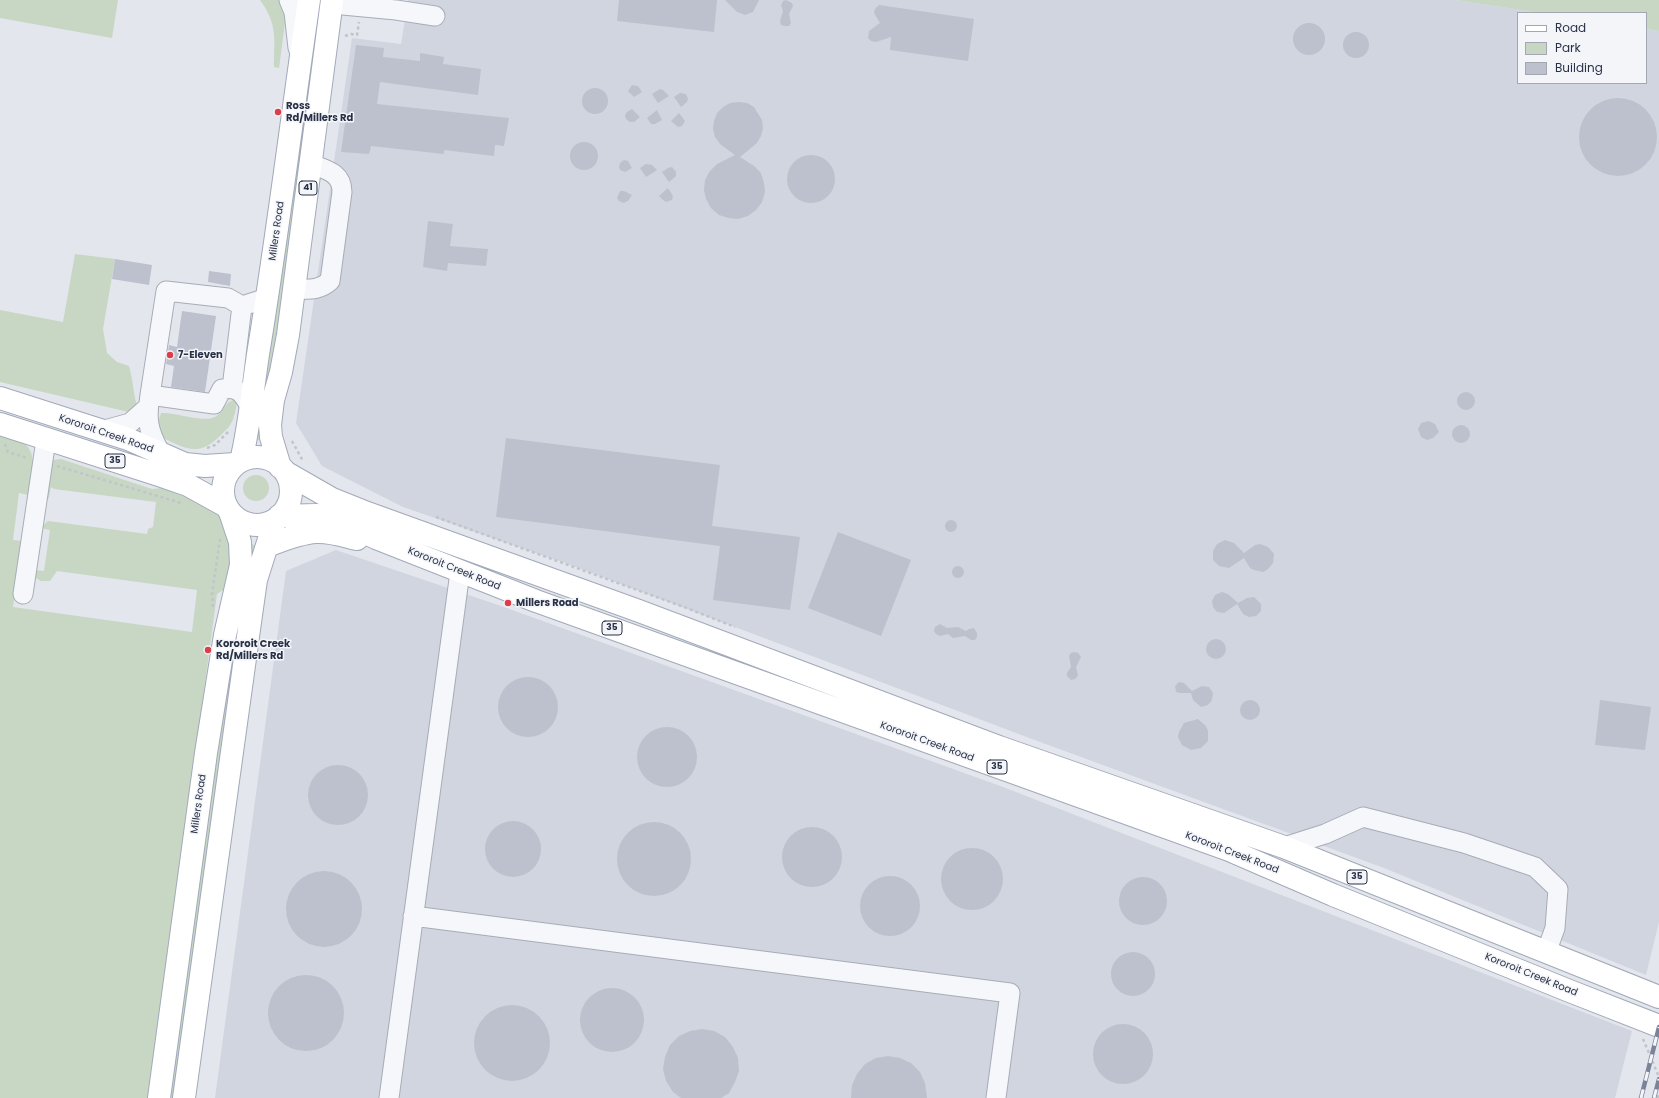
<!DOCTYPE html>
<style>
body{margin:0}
#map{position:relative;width:1659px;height:1098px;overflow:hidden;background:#e3e6ec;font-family:Poppins,sans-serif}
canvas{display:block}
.legend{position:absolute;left:1517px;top:12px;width:130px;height:72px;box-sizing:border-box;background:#f3f5f9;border:1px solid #a2a7b2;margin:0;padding:5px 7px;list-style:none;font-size:12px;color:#293147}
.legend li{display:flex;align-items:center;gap:8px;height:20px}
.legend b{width:20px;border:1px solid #a2a7b2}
</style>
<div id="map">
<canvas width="1659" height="1098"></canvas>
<ul class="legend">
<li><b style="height:5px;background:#fff"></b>Road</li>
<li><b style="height:11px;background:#c7d7c3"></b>Park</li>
<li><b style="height:11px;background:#bcc1cd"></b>Building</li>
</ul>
</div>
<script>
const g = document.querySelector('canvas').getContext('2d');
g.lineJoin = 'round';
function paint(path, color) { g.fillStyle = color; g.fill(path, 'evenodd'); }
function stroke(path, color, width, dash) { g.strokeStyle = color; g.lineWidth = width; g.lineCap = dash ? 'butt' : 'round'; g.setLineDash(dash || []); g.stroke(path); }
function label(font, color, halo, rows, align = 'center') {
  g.font = font + ' Poppins,sans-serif'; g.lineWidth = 3; g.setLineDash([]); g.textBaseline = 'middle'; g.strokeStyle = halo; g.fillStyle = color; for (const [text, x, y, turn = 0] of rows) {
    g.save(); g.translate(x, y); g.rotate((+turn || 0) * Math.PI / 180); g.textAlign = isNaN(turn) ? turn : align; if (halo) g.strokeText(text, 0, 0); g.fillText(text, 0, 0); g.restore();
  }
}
const built = new Path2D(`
 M 408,0 L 1455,0 L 1541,13 L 1518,13 L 1518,83 L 1646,83 L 1646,29 L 1659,31 L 1659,922 L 1646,975 L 1384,868 L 1032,739 L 568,564 L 403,507 L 322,466 L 296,423 L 352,38 L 401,44 Z
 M 336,550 L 501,606 L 1003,787 L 1632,1031 L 1615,1098 L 215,1098 L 286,571 Z`);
const green = new Path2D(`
 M 0,0 L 118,0 L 112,38 L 0,18 Z
 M 260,0 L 285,0 L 290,20 L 285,23 L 279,68 L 274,67 C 274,38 278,25 260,0 Z
 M 317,0 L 325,0 L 265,441 L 258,440 L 257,438 Z
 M 1455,0 L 1659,0 L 1659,31 L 1646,29 L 1646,13 L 1541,13 Z
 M 75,254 L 115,259 L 103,329 L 107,353 L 117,362 L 129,366 C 133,379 133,393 137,406 L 133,413 L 0,382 L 0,310 L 63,322 Z
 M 233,400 L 237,401 C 236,406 236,411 234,416 C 232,425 226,430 220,436 C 205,450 195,453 176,444 C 170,441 163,439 160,434 C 156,429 159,419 161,413 C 177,412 201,423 215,417 C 223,413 224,403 233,400 Z
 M 5,434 C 21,440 32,444 33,463 L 49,467 L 53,460 L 61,459 L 152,489 L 170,487 L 216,510 L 223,520 L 234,562 L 226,588 L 217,594 L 149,1098 L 0,1098 L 0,436 ZM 51,487 L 54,489 L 156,502 L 153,527 L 148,529 L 147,534 L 48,521 L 40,528 L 50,530 L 44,571 L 34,570 L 36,578 L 41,581 L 50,581 L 57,571 L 197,590 L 192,632 L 13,607 L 23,541 L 13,540 L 19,493 L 48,499 L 49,497 Z
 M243 488a13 13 0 1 1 26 0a13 13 0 1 1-26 0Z
 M 249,544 L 256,545 L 177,1098 L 168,1098 L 221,701 Z`);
const building = new Path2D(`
 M 619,0 L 717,0 L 714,32 L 617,21 Z
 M 725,0 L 759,0 L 753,12 L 745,15 L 737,12 Z
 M 786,0 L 792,3 L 793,6 L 789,14 L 791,23 L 789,26 L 785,26 L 781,25 L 780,21 L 783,11 L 781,5 L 783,1 Z
 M 879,5 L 974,19 L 968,61 L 890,50 L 891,37 L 876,42 L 871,41 L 868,38 L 869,31 L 880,23 L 874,13 L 875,9 Z
 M1293 39a16 16 0 1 1 32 0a16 16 0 1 1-32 0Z
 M1343 45a13 13 0 1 1 26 0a13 13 0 1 1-26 0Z
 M 356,45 L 384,48 L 383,57 L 420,61 L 420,53 L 444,57 L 443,64 L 481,69 L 478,95 L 380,82 L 377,104 L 509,118 L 504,146 L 495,145 L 494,156 L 444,150 L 444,154 L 371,146 L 369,154 L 341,152 Z
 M 632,85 L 638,86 L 642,92 L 634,97 L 628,91 Z
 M582 101a13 13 0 1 1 26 0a13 13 0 1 1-26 0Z
 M 660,89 L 663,90 L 669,96 L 658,103 L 652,94 Z
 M 680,93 L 686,94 L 688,99 L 687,102 L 681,107 L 674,97 Z
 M1579 137a39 39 0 1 1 78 0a39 39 0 1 1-78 0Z
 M 739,102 L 747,103 L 754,107 L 762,120 L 763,128 L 761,136 L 757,143 L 740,157 L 754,166 L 761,173 L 764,183 L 765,192 L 762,202 L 756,210 L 748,216 L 738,219 L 728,218 L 719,215 L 711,208 L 706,199 L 704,190 L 705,180 L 710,171 L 717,164 L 735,155 L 720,144 L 715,137 L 713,129 L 714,121 L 717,113 L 723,107 L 730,103 Z
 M 632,109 L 640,117 L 634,122 L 630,122 L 626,119 L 625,115 L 627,112 Z
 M 657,110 L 662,120 L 655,124 L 651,124 L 647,118 Z
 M 679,113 L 685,121 L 682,126 L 678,127 L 671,121 Z
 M570 156a14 14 0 1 1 28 0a14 14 0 1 1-28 0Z
 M787 179a24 24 0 1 1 48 0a24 24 0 1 1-48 0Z
 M 624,160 L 628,161 L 632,168 L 625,172 L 620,170 L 619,167 L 620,163 Z
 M 646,164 L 652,165 L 657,170 L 646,177 L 640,168 Z
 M 672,167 L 676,172 L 676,176 L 669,182 L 662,172 L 668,168 Z
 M 668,188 L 673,196 L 672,200 L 666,202 L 663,200 L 659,196 Z
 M 620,191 L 624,191 L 632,195 L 628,201 L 623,203 L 619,201 L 617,198 Z
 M 428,221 L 453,224 L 450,246 L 488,249 L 486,266 L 448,263 L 447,271 L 423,267 Z
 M 115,259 L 152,265 L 149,285 L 112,279 Z
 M 209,271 L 231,274 L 230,286 L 208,282 Z
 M 182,311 L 216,316 L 205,392 L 171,387 L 174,366 L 166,364 L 169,345 L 177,347 Z
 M1457 401a9 9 0 1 1 18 0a9 9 0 1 1-18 0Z
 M 1429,421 L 1435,424 L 1439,432 L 1433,438 L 1427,440 L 1421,437 L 1418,429 L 1421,423 Z
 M1452 434a9 9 0 1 1 18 0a9 9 0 1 1-18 0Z
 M 506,438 L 720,465 L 712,526 L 800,537 L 790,610 L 713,600 L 720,546 L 496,517 Z
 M945 526a6 6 0 1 1 12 0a6 6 0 1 1-12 0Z
 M 838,532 L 911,560 L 881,636 L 808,608 Z
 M 1225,540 L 1234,543 L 1244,553 L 1255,545 L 1260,544 L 1268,547 L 1274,554 L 1273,563 L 1267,570 L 1263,572 L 1254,570 L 1250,568 L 1244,558 L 1229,568 L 1219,566 L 1213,560 L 1213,551 L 1217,544 Z
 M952 572a6 6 0 1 1 12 0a6 6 0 1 1-12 0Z
 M 1222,592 L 1228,594 L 1238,603 L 1247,598 L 1254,597 L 1261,604 L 1261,611 L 1256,616 L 1249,617 L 1243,614 L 1237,604 L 1224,613 L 1217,612 L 1213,607 L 1212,601 L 1215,595 Z
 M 940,624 L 947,628 L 958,627 L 966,631 L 969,629 L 974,628 L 977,633 L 977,637 L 975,640 L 971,640 L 965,636 L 953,638 L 948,634 L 940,636 L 936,634 L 934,631 L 935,627 Z
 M1206 649a10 10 0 1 1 20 0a10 10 0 1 1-20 0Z
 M 1074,652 L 1078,653 L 1081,657 L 1076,667 L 1078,676 L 1075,679 L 1071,680 L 1067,676 L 1067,673 L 1071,667 L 1069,656 L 1071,653 Z
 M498 707a30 30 0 1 1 60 0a30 30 0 1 1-60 0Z
 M 1179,682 L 1184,683 L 1192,691 L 1202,686 L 1209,687 L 1213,693 L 1212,700 L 1208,705 L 1201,707 L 1193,700 L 1191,693 L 1180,693 L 1176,692 L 1175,686 Z
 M1240 710a10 10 0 1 1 20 0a10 10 0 1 1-20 0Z
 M 1600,700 L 1651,707 L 1645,750 L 1595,745 Z
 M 1198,719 L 1206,726 L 1208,731 L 1208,741 L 1201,748 L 1191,750 L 1182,745 L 1178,737 L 1179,732 L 1184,723 Z
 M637 757a30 30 0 1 1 60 0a30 30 0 1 1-60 0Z
 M308 795a30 30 0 1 1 60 0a30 30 0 1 1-60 0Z
 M485 849a28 28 0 1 1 56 0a28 28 0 1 1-56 0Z
 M617 859a37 37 0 1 1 74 0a37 37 0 1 1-74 0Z
 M782 857a30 30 0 1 1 60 0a30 30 0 1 1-60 0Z
 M941 879a31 31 0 1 1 62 0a31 31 0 1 1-62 0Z
 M286 909a38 38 0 1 1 76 0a38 38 0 1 1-76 0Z
 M860 906a30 30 0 1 1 60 0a30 30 0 1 1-60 0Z
 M1119 901a24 24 0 1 1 48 0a24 24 0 1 1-48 0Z
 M1111 974a22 22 0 1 1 44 0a22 22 0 1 1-44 0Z
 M268 1013a38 38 0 1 1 76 0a38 38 0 1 1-76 0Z
 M580 1020a32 32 0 1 1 64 0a32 32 0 1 1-64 0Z
 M474 1043a38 38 0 1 1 76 0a38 38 0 1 1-76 0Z
 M1093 1054a30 30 0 1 1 60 0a30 30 0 1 1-60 0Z
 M 702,1029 L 714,1031 L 725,1037 L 733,1047 L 738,1058 L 739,1071 L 735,1082 L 729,1093 L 721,1098 L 681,1098 L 673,1092 L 666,1081 L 663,1069 L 665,1057 L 670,1045 L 679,1036 L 690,1031 Z
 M 888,1056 L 900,1058 L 911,1063 L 920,1072 L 925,1083 L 927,1098 L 851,1098 L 852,1085 L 857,1074 L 865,1064 L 876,1058 Z`);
const path = new Path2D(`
 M 345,36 L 351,34 L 357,35 L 359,22
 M 292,441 L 303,461
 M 5,444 L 8,452 L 27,458
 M 207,448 L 215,445 L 230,430
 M 57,466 L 181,503
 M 436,517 L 684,607 L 735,627
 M 213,607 L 212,594 L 220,539
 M 1643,1039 L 1659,1077
 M 1658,1098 L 1659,1092`);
const minor = new Path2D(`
 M 289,0 L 294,12 L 298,48
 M 332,4 L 396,10 L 435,16
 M 295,289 C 308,289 319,291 330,281 L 342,192 C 342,173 327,170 311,164
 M 232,388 L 242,306
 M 150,395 C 146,419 148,431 160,452
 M 251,408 C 243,394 239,386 222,389 L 214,404 L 150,395 L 166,291 L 228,298 L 242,306 L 267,298
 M 101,431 L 130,423 L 148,407
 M 23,594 L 46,440
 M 1284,847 L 1325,834 L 1363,817 L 1464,843 L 1535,867 L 1558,889 L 1555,928 L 1546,953
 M 413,916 L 1010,993 L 996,1098
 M 389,1098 L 460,572`);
const major = new Path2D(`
 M 0,398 L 128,439 L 185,464 L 205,466 L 235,464
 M 0,424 L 159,475 L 188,485 L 226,506
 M223 491a34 34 0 1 1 68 0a34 34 0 1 1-68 0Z
 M 241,461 C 250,424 253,385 259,348 C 278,232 292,116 309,0
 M 280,467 L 271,437 L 270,425 L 273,400 L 281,372 L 288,335 L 332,0
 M 285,472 L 332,499 L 362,511 L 639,611 L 999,747 L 1284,847 L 1659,997
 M 279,516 L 316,515 L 331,517 L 376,538 L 536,601 L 1229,850 L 1333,895 L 1567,990 L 1659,1026
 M 267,546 C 283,540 299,533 316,532 C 330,531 344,536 357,539
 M 159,1098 L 206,753 L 225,635 L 241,565 L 240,542 L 230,512
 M 184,1098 L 251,615 L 256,580 L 275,520`);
const rail = new Path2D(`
 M 1641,1098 L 1659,1027
 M 1654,1098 L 1659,1079`);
const markers = [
 [278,112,4,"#dd3d47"],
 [170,355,4,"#dd3d47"],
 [508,603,4,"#dd3d47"],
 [208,650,4,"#dd3d47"]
];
const shields = [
 [308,188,18],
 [115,461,20],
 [612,628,20],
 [997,767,20],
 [1357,877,20]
];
const shieldNames = [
 ["41",308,188],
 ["35",115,461],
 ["35",612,628],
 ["35",997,767],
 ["35",1357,877]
];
const poiNames = [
 ["Ross",286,106],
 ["Rd/Millers Rd",286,118],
 ["7-Eleven",178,355],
 ["Millers Road",516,603],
 ["Kororoit Creek",216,644],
 ["Rd/Millers Rd",216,656]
];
const streetNames = [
 ["Millers Road",277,231,-82],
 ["Kororoit Creek Road",106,434,19],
 ["Kororoit Creek Road",454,569,22],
 ["Kororoit Creek Road",927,742,20],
 ["Millers Road",199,804,-82],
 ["Kororoit Creek Road",1232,853,21],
 ["Kororoit Creek Road",1531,975,22]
];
paint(built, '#d1d5df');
paint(green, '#c7d7c3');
paint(building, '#bcc1cd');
stroke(minor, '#a7acb7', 21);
stroke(major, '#a1a9ba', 24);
stroke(path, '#c1c4cb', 2.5, [3, 3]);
stroke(minor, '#f6f7fa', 19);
stroke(major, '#fff', 22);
stroke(rail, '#7b8398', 4.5);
stroke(rail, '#f3f5f9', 3, [9]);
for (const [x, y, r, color] of markers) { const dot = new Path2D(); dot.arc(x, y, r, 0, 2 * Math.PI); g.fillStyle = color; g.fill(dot); stroke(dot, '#f3f5f9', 1.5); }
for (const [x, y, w] of shields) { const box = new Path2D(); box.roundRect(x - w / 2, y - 7, w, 14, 3); g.fillStyle = '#f3f5f9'; g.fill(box); stroke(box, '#293147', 1); }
label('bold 9px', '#293147', null, shieldNames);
label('bold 10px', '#293147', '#f3f5f9', poiNames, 'left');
label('10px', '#293147', '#f3f5f9', streetNames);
</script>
